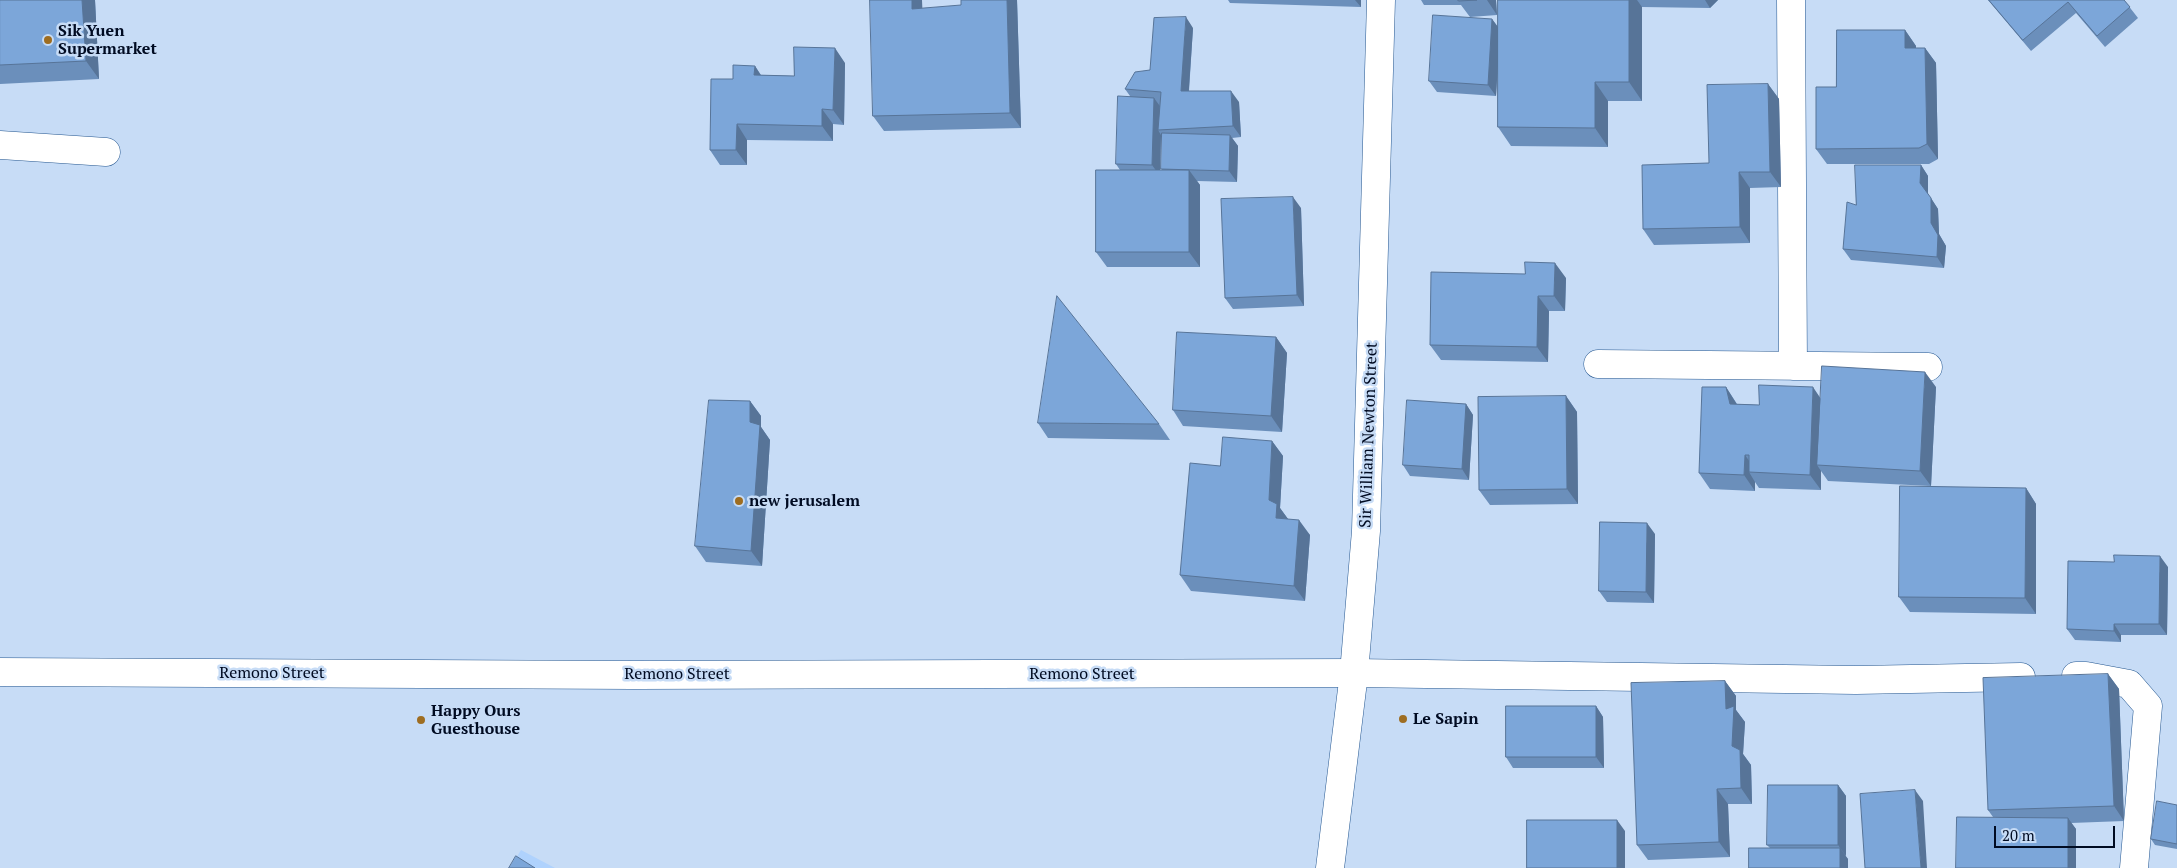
<!DOCTYPE html>
<style>
body{margin:0}
#map{position:relative;width:2177px;height:868px;overflow:hidden;background:#c7dcf6;font-family:"PT Serif",serif}
canvas{display:block}
.scale{position:absolute;left:1994px;top:826px;width:121px;height:22px;box-sizing:border-box;border:2px solid #000b22;border-top:0;padding-left:6px;font-size:15px;line-height:18px;white-space:nowrap;color:#000b22;-webkit-text-stroke:4px #c7dcf6;paint-order:stroke}
</style>
<div id="map">
<canvas width="2177" height="868"></canvas>
<div class="scale">20 m</div>
</div>
<script>
const g = document.querySelector('canvas').getContext('2d');
g.lineJoin = 'round';
function paint(path, color) { g.fillStyle = color; g.fill(path, 'evenodd'); }
function stroke(path, color, width, dash) { g.strokeStyle = color; g.lineWidth = width; g.lineCap = dash ? 'butt' : 'round'; g.setLineDash(dash || []); g.stroke(path); }
function label(font, color, halo, rows, align = 'center') {
  g.font = font + ' "PT Serif",serif'; g.lineWidth = 5; g.setLineDash([]); g.textBaseline = 'middle'; g.strokeStyle = halo; g.fillStyle = color; for (const [text, x, y, turn = 0] of rows) {
    g.save(); g.translate(x, y); g.rotate((+turn || 0) * Math.PI / 180); g.textAlign = isNaN(turn) ? turn : align; if (halo) g.strokeText(text, 0, 0); g.fillText(text, 0, 0); g.restore();
  }
}
const built = new Path2D(`
 M 521,850 L 555,868 L 510,868 Z`);
const minor = new Path2D(`
 M 1791,0 L 1793,366
 M 0,145 L 106,152
 M 1598,364 L 1928,367
 M 0,672 L 634,675 L 1354,673 L 1856,680 L 2021,677
 M 2076,676 L 2086,676 L 2129,684 L 2148,706 L 2134,868`);
const tertiary = new Path2D(`
 M 1330,868 L 1354,673 L 1366,531 L 1381,0`);
const wall = new Path2D(`
 M 0,0 L 95,0 L 99,79 L 0,84 Z
 M 961,0 L 1017,0 L 1021,128 L 884,131 L 873,116 L 961,5 Z
 M 1228,0 L 1361,0 L 1361,7 L 1230,3 Z
 M 1421,0 L 1496,0 L 1497,15 L 1470,17 L 1461,5 L 1424,5 Z
 M 1498,0 L 1718,0 L 1710,8 L 1642,7 L 1642,101 L 1608,101 L 1608,147 L 1511,146 L 1498,127 L 1498,65 L 1496,96 L 1437,92 L 1429,81 L 1492,19 L 1498,27 Z
 M 1988,0 L 2124,0 L 2138,18 L 2105,47 L 2076,13 L 2031,51 Z
 M 1193,28 L 1189,91 L 1239,102 L 1241,137 L 1232,138 L 1238,146 L 1237,182 L 1197,181 L 1200,185 L 1200,267 L 1107,267 L 1096,252 L 1120,170 L 1116,164 L 1130,96 L 1125,89 L 1150,70 ZM 1161,135 L 1162,136 L 1162,170 L 1160,170 Z
 M 1905,30 L 1916,46 L 1916,48 L 1925,48 L 1936,63 L 1938,159 L 1929,164 L 1827,164 L 1816,149 L 1836,87 Z
 M 845,63 L 844,125 L 833,124 L 833,141 L 747,140 L 747,165 L 720,165 L 710,150 L 733,79 L 755,66 L 761,75 L 794,76 Z
 M 1768,84 L 1779,99 L 1781,187 L 1750,188 L 1750,243 L 1654,245 L 1643,229 L 1709,163 Z
 M 1921,165 L 1928,176 L 1928,194 L 1938,209 L 1939,234 L 1946,246 L 1944,268 L 1851,260 L 1843,249 L 1856,205 Z
 M 1301,208 L 1304,306 L 1233,309 L 1225,298 Z
 M 1566,278 L 1565,311 L 1549,311 L 1548,362 L 1441,360 L 1430,345 Z
 M 1276,337 L 1287,353 L 1282,432 L 1183,426 L 1173,410 Z
 M 1726,387 L 1737,404 L 1759,405 L 1936,387 L 1931,486 L 1828,481 L 1821,471 L 1821,490 L 1759,488 L 1755,482 L 1755,491 L 1710,489 L 1699,473 Z
 M 1566,396 L 1577,412 L 1578,504 L 1490,505 L 1479,490 Z
 M 750,401 L 761,416 L 761,427 L 770,440 L 762,566 L 706,562 L 695,546 Z
 M 1466,404 L 1473,415 L 1469,480 L 1410,476 L 1403,465 Z
 M 1038,423 L 1159,424 L 1170,440 L 1048,438 Z
 M 1272,441 L 1283,456 L 1280,508 L 1288,519 L 1310,535 L 1305,601 L 1191,591 L 1180,575 L 1220,466 Z
 M 2026,488 L 2036,504 L 2036,614 L 1910,612 L 1899,597 Z
 M 1655,534 L 1654,603 L 1607,602 L 1599,591 Z
 M 2168,567 L 2167,635 L 2121,635 L 2121,642 L 2075,640 L 2067,629 Z
 M 2108,674 L 2119,689 L 2124,821 L 2071,823 L 2076,829 L 1993,817 L 1988,810 Z
 M 1725,681 L 1736,696 L 1736,710 L 1745,722 L 1743,754 L 1751,765 L 1752,804 L 1728,804 L 1730,857 L 1648,860 L 1637,845 Z
 M 1596,706 L 1603,717 L 1604,768 L 1513,768 L 1506,757 Z
 M 1838,785 L 1846,796 L 1845,856 L 1848,859 L 1848,868 L 1749,868 L 1770,848 L 1767,845 Z
 M 2177,805 L 2177,849 L 2155,845 L 2151,839 Z`);
const shadedWall = new Path2D(`
 M 82,0 L 95,0 L 99,79 L 86,61 Z
 M 912,0 L 922,0 L 923,24 L 912,9 Z
 M 1007,0 L 1017,0 L 1021,128 L 1010,113 Z
 M 1355,0 L 1361,0 L 1361,7 Z
 M 1487,0 L 1496,0 L 1497,15 Z
 M 1629,0 L 1637,0 L 1642,7 L 1642,101 L 1629,82 Z
 M 1705,0 L 1718,0 L 1710,8 Z
 M 1186,17 L 1193,28 L 1188,102 L 1181,91 Z
 M 1492,19 L 1500,30 L 1496,96 L 1488,85 Z
 M 1905,30 L 1916,46 L 1916,63 L 1905,48 Z
 M 835,48 L 845,63 L 844,125 L 833,110 Z
 M 1925,48 L 1936,63 L 1938,159 L 1927,144 Z
 M 755,66 L 765,82 L 754,75 Z
 M 1595,82 L 1608,101 L 1608,147 L 1595,128 Z
 M 1768,84 L 1779,99 L 1781,187 L 1770,172 Z
 M 1231,91 L 1239,102 L 1241,137 L 1233,126 Z
 M 1154,98 L 1162,109 L 1158,130 L 1161,135 L 1160,176 L 1152,165 Z
 M 822,109 L 833,124 L 833,141 L 822,126 Z
 M 737,124 L 747,140 L 747,165 L 736,150 Z
 M 1230,135 L 1238,146 L 1237,182 L 1229,171 Z
 M 1921,165 L 1928,176 L 1928,194 L 1920,183 Z
 M 1189,170 L 1200,185 L 1200,267 L 1189,252 Z
 M 1739,172 L 1750,188 L 1750,243 L 1740,227 Z
 M 1293,197 L 1301,208 L 1304,306 L 1297,295 Z
 M 1931,198 L 1938,209 L 1939,234 L 1946,246 L 1944,268 L 1937,257 L 1931,223 Z
 M 1555,263 L 1566,278 L 1565,311 L 1554,296 Z
 M 1538,296 L 1549,311 L 1548,362 L 1537,347 Z
 M 1276,337 L 1287,353 L 1282,432 L 1271,416 Z
 M 1925,372 L 1936,387 L 1931,486 L 1920,471 Z
 M 1726,387 L 1736,403 L 1741,419 L 1730,404 Z
 M 1813,387 L 1823,402 L 1817,465 L 1821,471 L 1821,490 L 1810,475 Z
 M 1566,396 L 1577,412 L 1578,504 L 1567,489 Z
 M 750,401 L 761,416 L 761,427 L 770,440 L 762,566 L 751,551 Z
 M 1466,404 L 1473,415 L 1469,480 L 1462,469 Z
 M 1272,441 L 1283,456 L 1280,508 L 1288,519 L 1276,518 L 1269,500 Z
 M 1745,455 L 1756,471 L 1749,472 L 1755,482 L 1755,491 L 1744,475 Z
 M 2026,488 L 2036,504 L 2036,614 L 2025,598 Z
 M 1299,520 L 1310,535 L 1305,601 L 1294,586 Z
 M 1647,523 L 1655,534 L 1654,603 L 1646,592 Z
 M 2160,556 L 2168,567 L 2167,635 L 2159,624 Z
 M 2114,624 L 2121,635 L 2121,642 L 2114,631 Z
 M 2108,674 L 2119,689 L 2124,821 L 2114,806 Z
 M 1725,681 L 1736,696 L 1736,710 L 1745,722 L 1743,754 L 1751,765 L 1752,804 L 1741,788 L 1732,746 L 1726,709 Z
 M 1596,706 L 1603,717 L 1604,768 L 1596,757 Z
 M 1838,785 L 1846,796 L 1846,856 L 1838,845 Z
 M 1717,789 L 1728,804 L 1730,857 L 1719,842 Z
 M 1915,790 L 1923,801 L 1927,868 L 1921,868 Z
 M 2068,818 L 2076,829 L 2076,868 L 2068,868 Z
 M 1617,820 L 1625,831 L 1625,868 L 1617,868 Z
 M 1840,848 L 1848,859 L 1848,868 L 1840,868 Z`);
const building = new Path2D(`
 M 0,0 L 82,0 L 86,61 L 0,65 Z
 M 870,0 L 912,0 L 912,9 L 961,5 L 961,0 L 1007,0 L 1010,113 L 873,116 Z
 M 1458,0 L 1477,0 L 1459,1 Z
 M 1498,0 L 1629,0 L 1629,82 L 1595,82 L 1595,128 L 1498,127 Z
 M 1989,0 L 2124,0 L 2130,7 L 2097,36 L 2068,2 L 2023,40 Z
 M 1433,15 L 1492,19 L 1488,85 L 1429,81 Z
 M 1186,17 L 1181,91 L 1231,91 L 1233,126 L 1158,130 L 1161,92 L 1125,89 L 1135,72 L 1150,70 L 1154,18 Z
 M 1837,30 L 1905,30 L 1905,48 L 1925,48 L 1927,144 L 1919,148 L 1816,149 L 1816,87 L 1836,87 Z
 M 794,47 L 835,48 L 833,110 L 822,109 L 822,126 L 737,124 L 736,150 L 710,150 L 711,79 L 733,79 L 733,65 L 755,66 L 754,75 L 794,76 Z
 M 1768,84 L 1770,172 L 1739,172 L 1740,227 L 1643,229 L 1642,165 L 1709,163 L 1707,85 Z
 M 1118,96 L 1154,98 L 1152,165 L 1116,164 Z
 M 1162,133 L 1230,135 L 1229,171 L 1161,169 Z
 M 1855,165 L 1921,165 L 1920,183 L 1931,198 L 1931,223 L 1938,235 L 1937,257 L 1843,249 L 1847,202 L 1856,205 Z
 M 1096,170 L 1189,170 L 1189,252 L 1096,252 Z
 M 1293,197 L 1297,295 L 1225,298 L 1221,199 Z
 M 1525,262 L 1555,263 L 1554,296 L 1538,296 L 1537,347 L 1430,345 L 1431,272 L 1525,274 Z
 M 1057,296 L 1159,424 L 1038,423 Z
 M 1177,332 L 1276,337 L 1271,416 L 1173,410 Z
 M 1822,366 L 1925,372 L 1920,471 L 1817,465 Z
 M 1759,385 L 1813,387 L 1810,475 L 1749,472 L 1749,455 L 1745,455 L 1744,475 L 1699,473 L 1702,387 L 1726,387 L 1730,404 L 1759,405 Z
 M 1566,396 L 1567,489 L 1479,490 L 1478,397 Z
 M 709,400 L 750,401 L 750,422 L 760,425 L 751,551 L 695,546 Z
 M 1407,400 L 1466,404 L 1462,469 L 1403,465 Z
 M 1223,437 L 1272,441 L 1269,500 L 1277,504 L 1276,518 L 1299,520 L 1294,586 L 1180,575 L 1190,463 L 1220,466 Z
 M 1900,486 L 2026,488 L 2025,598 L 1899,597 Z
 M 1600,522 L 1647,523 L 1646,592 L 1599,591 Z
 M 2114,555 L 2160,556 L 2159,624 L 2114,624 L 2114,631 L 2067,629 L 2068,561 L 2114,562 Z
 M 2108,674 L 2114,806 L 1988,810 L 1983,678 Z
 M 1725,681 L 1726,709 L 1734,706 L 1732,746 L 1740,750 L 1741,788 L 1717,789 L 1719,842 L 1637,845 L 1631,683 Z
 M 1506,706 L 1596,706 L 1596,757 L 1506,757 Z
 M 1768,785 L 1838,785 L 1838,845 L 1767,845 Z
 M 1915,790 L 1921,868 L 1865,868 L 1860,794 Z
 M 2157,801 L 2177,805 L 2177,844 L 2151,839 Z
 M 1957,817 L 2068,818 L 2068,868 L 1956,868 Z
 M 1527,820 L 1617,820 L 1617,868 L 1527,868 Z
 M 1749,848 L 1840,848 L 1840,868 L 1749,868 Z
 M 516,856 L 535,868 L 509,868 Z`);
const markers = [
 [48,40,5,"#9e6d21"],
 [739,501,5,"#9e6d21"],
 [1403,719,5,"#9e6d21"],
 [421,720,5,"#9e6d21"]
];
const poiNames = [
 ["Sik Yuen",58,31],
 ["Supermarket",58,49],
 ["new jerusalem",749,501],
 ["Happy Ours",431,711],
 ["Guesthouse",431,729],
 ["Le Sapin",1413,719]
];
const streetNames = [
 ["Sir William Newton Street",1369,435,-88],
 ["Remono Street",272,673],
 ["Remono Street",677,674],
 ["Remono Street",1082,674]
];
paint(built, '#afd2fd');
stroke(minor, '#255790', 29);
stroke(tertiary, '#255790', 29);
stroke(minor, '#fff', 28);
stroke(tertiary, '#fff', 28);
paint(wall, '#6b8fbb');
paint(shadedWall, '#577498');
paint(building, '#7ca6d9');
stroke(building, '#577498', 1);
for (const [x, y, r, color] of markers) { const dot = new Path2D(); dot.arc(x, y, r, 0, 2 * Math.PI); g.fillStyle = color; g.fill(dot); stroke(dot, '#c7dcf6', 2); }
label('bold 16px', '#000b22', '#c7dcf6', poiNames, 'left');
label('16px', '#000b22', '#c7dcf6', streetNames);
</script>
